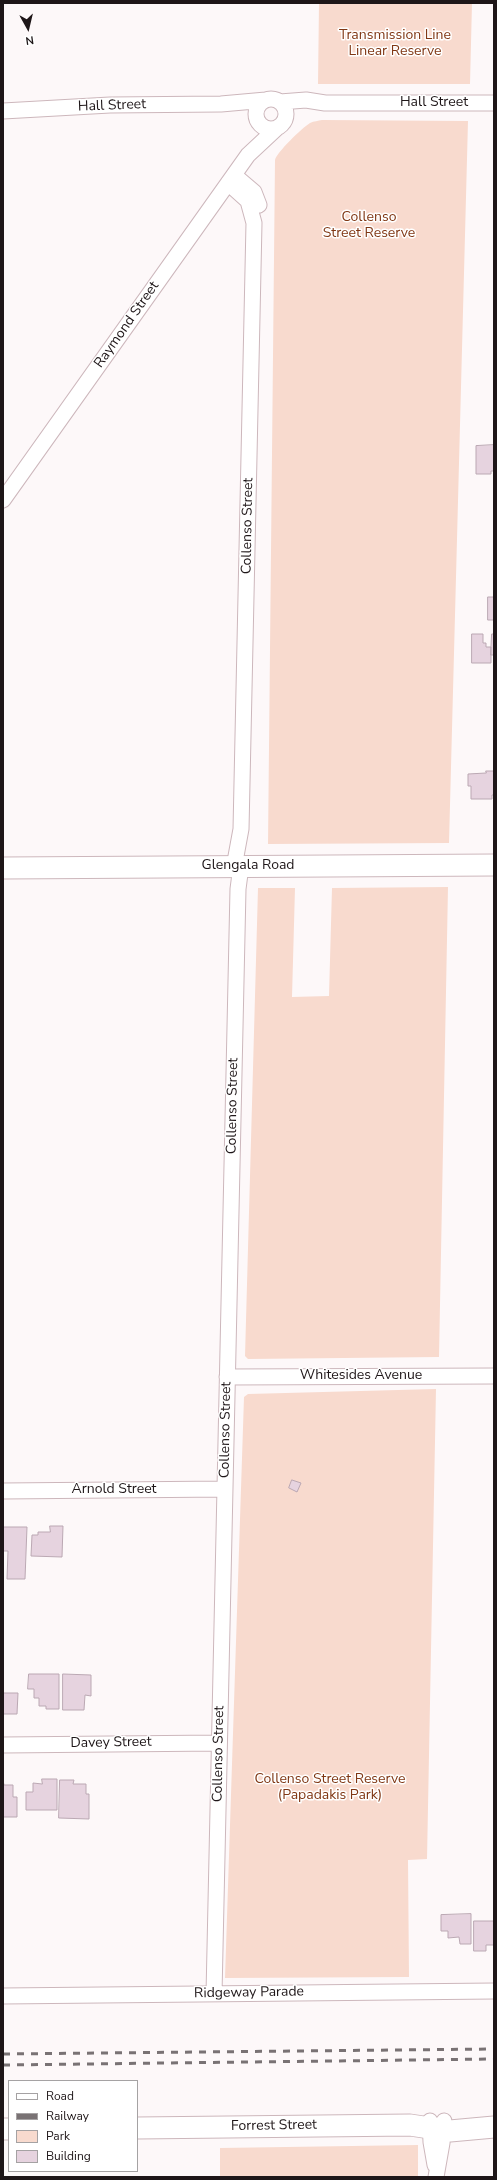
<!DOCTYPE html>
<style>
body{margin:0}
#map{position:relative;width:497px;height:2180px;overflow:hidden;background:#fdf8f9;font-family:"Nunito Sans",sans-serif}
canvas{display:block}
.frame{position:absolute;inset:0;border:4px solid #1e1618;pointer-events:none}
.legend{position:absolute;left:8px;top:2080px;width:130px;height:92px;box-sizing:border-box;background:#fff;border:1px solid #a5a2a3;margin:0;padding:5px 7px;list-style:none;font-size:12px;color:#1e1618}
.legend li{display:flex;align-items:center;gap:8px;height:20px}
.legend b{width:20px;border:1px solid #a5a2a3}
.north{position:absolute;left:8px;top:8px;width:40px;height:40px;-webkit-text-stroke:3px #fff;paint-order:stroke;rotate:172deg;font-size:11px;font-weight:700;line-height:16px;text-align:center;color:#1e1618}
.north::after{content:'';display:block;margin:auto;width:14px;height:18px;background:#1e1618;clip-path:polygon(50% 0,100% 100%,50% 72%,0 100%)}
</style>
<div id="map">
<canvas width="497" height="2180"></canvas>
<div class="frame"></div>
<ul class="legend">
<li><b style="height:5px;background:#fff"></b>Road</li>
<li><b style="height:5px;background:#797274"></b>Railway</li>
<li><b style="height:11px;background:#f8dace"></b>Park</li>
<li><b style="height:11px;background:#e6d3df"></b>Building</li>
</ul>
<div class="north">N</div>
</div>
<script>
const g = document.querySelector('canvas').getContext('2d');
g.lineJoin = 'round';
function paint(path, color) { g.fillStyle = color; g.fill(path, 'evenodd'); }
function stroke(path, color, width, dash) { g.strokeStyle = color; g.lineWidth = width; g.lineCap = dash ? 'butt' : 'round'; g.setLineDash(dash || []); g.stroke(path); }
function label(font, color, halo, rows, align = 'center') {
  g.font = font + ' "Nunito Sans",sans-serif'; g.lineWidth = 3; g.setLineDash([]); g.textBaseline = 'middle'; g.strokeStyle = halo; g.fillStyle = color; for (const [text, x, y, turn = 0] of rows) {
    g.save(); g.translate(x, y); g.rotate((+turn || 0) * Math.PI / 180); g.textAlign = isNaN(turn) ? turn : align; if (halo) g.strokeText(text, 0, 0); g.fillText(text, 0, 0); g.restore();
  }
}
const green = new Path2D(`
 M 319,3 L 472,3 L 470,84 L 318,84 Z
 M 322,120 L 468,121 L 449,843 L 268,844 L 275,160 C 277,152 302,128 310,123 C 314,121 318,121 322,120 Z
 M 448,887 L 439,1357 L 248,1359 L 245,1356 L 258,888 L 295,888 L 292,997 L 329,996 L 332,888 Z
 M 436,1389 L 427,1859 L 408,1860 L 409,1977 L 225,1978 L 244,1397 L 248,1394 Z
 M 418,2145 L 418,2177 L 220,2177 L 220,2148 Z`);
const building = new Path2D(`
 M 494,445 L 494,471 L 491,471 L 491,474 L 476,474 L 476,446 Z
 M 488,597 L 494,597 L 494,620 L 488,620 Z
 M 472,634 L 483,634 L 483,643 L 486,643 L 486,647 L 491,647 L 491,663 L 472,663 Z
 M 492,634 L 494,634 L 494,655 L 491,655 Z
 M 486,771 L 494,771 L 494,795 L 492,795 L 492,799 L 471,799 L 471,786 L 468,786 L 468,774 L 486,773 Z
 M 292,1480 L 301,1483 L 297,1492 L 289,1488 Z
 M 50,1526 L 63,1526 L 62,1557 L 31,1556 L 32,1535 L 38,1535 L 38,1532 L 50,1532 Z
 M 3,1527 L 27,1527 L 25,1579 L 7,1579 L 8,1551 L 3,1551 Z
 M 29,1674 L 59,1674 L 59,1709 L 46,1709 L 46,1706 L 39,1706 L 39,1698 L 34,1698 L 34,1689 L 28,1689 Z
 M 63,1674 L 91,1675 L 91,1696 L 85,1695 L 84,1710 L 63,1710 Z
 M 3,1693 L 18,1693 L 17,1714 L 3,1714 Z
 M 42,1779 L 57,1779 L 57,1810 L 26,1810 L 26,1792 L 33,1792 L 33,1783 L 42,1784 Z
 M 3,1780 L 4,1785 L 13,1785 L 13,1797 L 17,1797 L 17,1817 L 3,1817 Z
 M 60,1780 L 74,1780 L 73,1784 L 86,1784 L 86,1794 L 89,1794 L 89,1819 L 59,1818 Z
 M 471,1914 L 471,1944 L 460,1944 L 459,1937 L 448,1938 L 448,1931 L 441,1931 L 441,1915 Z
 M 474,1921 L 494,1921 L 494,1945 L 486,1945 L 486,1951 L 474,1951 Z`);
const street = new Path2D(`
 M256 114a15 15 0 1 1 30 0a15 15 0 1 1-30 0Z
 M 280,102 L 306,100 L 325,103 L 494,103
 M 3,111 L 110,105 L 221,104 L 266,100
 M 234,175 L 254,192 L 259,205
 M 228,183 L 248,201 L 254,223 L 241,829 L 234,867
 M 3,500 L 248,155 L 278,127
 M 227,1377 L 494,1376
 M 3,1491 L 224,1489
 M 3,1745 L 219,1743
 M 214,1994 L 238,889 L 241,866
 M 3,1996 L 494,1991
 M 430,2121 L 431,2142 L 435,2165
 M 436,2177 L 442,2143 L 444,2121`);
const secondary = new Path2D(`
 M 3,868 L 494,865
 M 137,2128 L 410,2125 L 450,2131 L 494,2127
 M 3,2129 L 9,2129`);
const rail = new Path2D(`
 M 3,2054 L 494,2049
 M 3,2065 L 494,2059`);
const parkNames = [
 ["Transmission Line",395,36],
 ["Linear Reserve",395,52],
 ["Collenso",369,218],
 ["Street Reserve",369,234],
 ["Collenso Street Reserve",330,1780],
 ["(Papadakis Park)",330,1796]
];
const streetNames = [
 ["Hall Street",434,103],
 ["Hall Street",112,106,-2],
 ["Raymond Street",127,325,-55],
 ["Collenso Street",248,526,-89],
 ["Glengala Road",248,866],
 ["Collenso Street",233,1106,-89],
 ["Whitesides Avenue",361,1376],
 ["Collenso Street",226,1430,-89],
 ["Arnold Street",114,1490],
 ["Davey Street",111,1743,-1],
 ["Collenso Street",219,1754,-89],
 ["Ridgeway Parade",249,1993,-1],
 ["Forrest Street",274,2126,-1]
];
paint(green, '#f8dace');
paint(building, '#e6d3df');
stroke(building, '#bba8b3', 1);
stroke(street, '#cdb7bc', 17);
stroke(secondary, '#cdb7bc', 23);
stroke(street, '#fff', 15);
stroke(secondary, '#fff', 21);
stroke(rail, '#797274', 3, [7, 7]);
label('14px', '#803714', '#fff', parkNames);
label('14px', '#1e1618', '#fff', streetNames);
</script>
